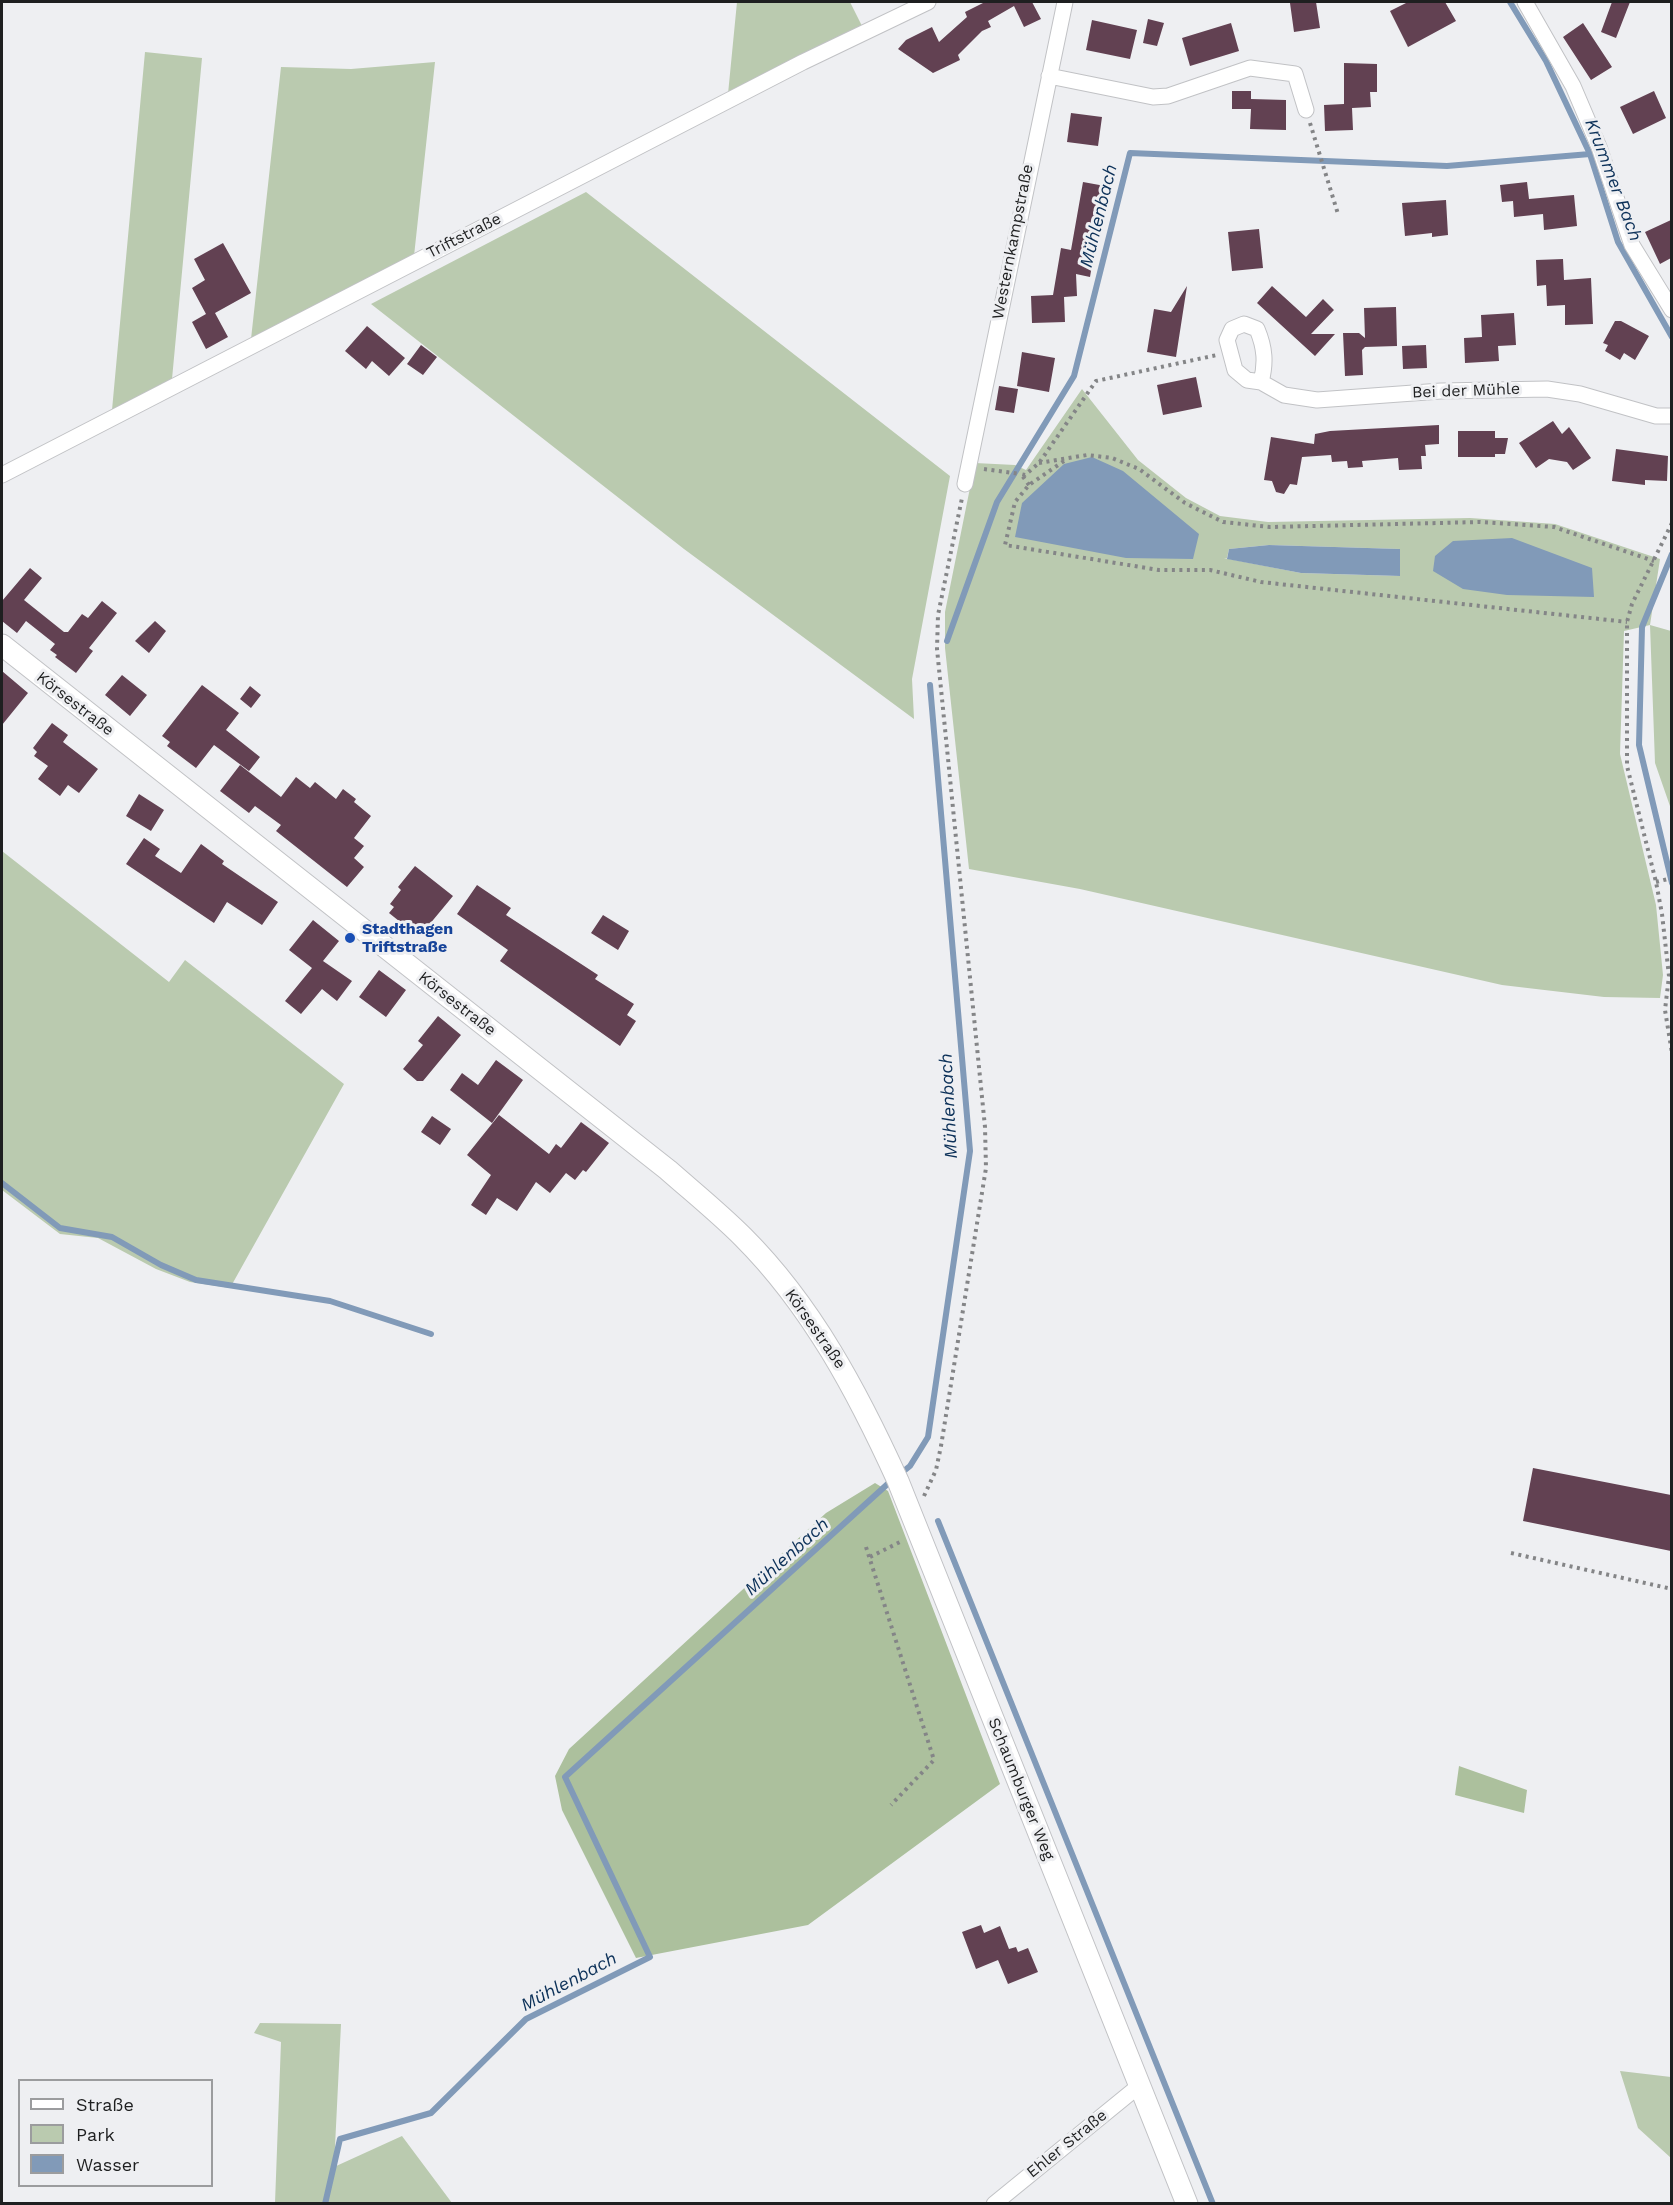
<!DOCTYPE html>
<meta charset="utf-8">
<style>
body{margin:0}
#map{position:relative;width:1673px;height:2205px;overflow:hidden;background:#eeeff2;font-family:"Work Sans",sans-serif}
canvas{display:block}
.frame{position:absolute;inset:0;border:3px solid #1e1f20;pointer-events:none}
.legend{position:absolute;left:18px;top:2079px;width:195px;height:108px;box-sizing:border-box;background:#eeeff2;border:2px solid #9b9c9e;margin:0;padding:8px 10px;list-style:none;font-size:18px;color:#1e1f20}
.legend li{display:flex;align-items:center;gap:12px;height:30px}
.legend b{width:30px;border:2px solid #9b9c9e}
</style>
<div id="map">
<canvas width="1673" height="2205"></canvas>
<div class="frame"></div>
<ul class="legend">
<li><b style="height:8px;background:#fff"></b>Straße</li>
<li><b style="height:16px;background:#bacaaf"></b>Park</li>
<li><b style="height:16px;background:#819ab8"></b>Wasser</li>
</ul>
</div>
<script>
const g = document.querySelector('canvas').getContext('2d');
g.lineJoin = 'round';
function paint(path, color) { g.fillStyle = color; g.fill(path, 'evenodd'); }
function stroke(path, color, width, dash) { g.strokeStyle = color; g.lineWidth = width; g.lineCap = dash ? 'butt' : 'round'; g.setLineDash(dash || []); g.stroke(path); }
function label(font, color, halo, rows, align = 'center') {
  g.font = font + ' "Work Sans",sans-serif'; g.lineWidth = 6; g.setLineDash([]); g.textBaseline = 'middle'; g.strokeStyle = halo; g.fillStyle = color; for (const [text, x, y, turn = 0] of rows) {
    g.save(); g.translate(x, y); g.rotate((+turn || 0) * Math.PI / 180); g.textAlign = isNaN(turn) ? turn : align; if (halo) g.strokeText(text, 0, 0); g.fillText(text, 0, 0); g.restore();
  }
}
const green = new Path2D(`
 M 737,2 L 850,2 L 862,26 L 728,94 Z
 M 145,52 L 202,58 L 172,379 L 112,410 Z
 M 435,62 L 414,256 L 251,339 L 281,67 L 351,69 Z
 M 586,192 L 950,476 L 912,679 L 914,719 L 684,549 L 371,304 Z
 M 1082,389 L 1138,460 L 1186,498 L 1220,516 L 1268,522 L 1470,518 L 1555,524 L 1660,559 L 1650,625 L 1671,631 L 1671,809 L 1655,763 L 1650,625 L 1624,631 L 1620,754 L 1656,905 L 1663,975 L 1660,998 L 1604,997 L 1502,985 L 1080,889 L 969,869 L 945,648 L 945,612 L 975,463 L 1015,465 L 1026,470 ZM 1269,545 L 1400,549 L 1400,576 L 1301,573 L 1224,558 L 1227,558 L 1229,549 Z
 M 2,851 L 169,982 L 185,960 L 344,1084 L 230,1288 L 190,1282 L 156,1269 L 98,1238 L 60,1234 L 2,1190 Z
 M 260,2023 L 341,2024 L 334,2167 L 402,2136 L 452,2203 L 275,2203 L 281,2042 L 254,2033 Z
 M 1620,2071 L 1671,2077 L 1671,2158 L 1638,2128 Z`);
const forest = new Path2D(`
 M 875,1483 L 888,1491 L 1000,1784 L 808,1925 L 636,1958 L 562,1810 L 555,1776 L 569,1749 L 826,1513 Z
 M 1459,1766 L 1527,1790 L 1524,1813 L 1455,1795 Z`);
const water = new Path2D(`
 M 1092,457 L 1123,471 L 1199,534 L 1193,559 L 1126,558 L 1015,537 L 1022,503 L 1064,464 Z
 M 1512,538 L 1592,568 L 1594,597 L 1507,595 L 1463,589 L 1433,571 L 1435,556 L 1453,541 Z
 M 1269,545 L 1400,549 L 1400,576 L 1301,573 L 1227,559 L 1229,549 Z`);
const stream = new Path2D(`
 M 1510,2 L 1546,61 L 1590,154 L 1618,242 L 1672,337
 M 1672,554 L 1642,627 L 1639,745 L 1672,883
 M 947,641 L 997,502 L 1074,376 L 1130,153 L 1447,166 L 1590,154
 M 2,1183 L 60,1228 L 112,1237 L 161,1265 L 196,1280 L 330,1301 L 431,1334
 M 900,1474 L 910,1466 L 928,1437 L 970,1151 L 930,685
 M 938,1521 L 1213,2204
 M 325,2204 L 340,2139 L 431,2113 L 526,2019 L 650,1957 L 565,1777 L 892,1480`);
const building = new Path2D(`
 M 985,2 L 1032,2 L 1041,19 L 1024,27 L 1014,6 L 988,21 L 991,27 L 982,31 L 958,55 L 960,60 L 933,73 L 898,49 L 906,40 L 932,27 L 939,42 L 967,17 L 965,12 Z
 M 1301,2 L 1316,2 L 1320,28 L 1294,32 L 1290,3 Z
 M 1408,2 L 1445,2 L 1456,21 L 1408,47 L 1390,11 Z
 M 1612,2 L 1630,2 L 1616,38 L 1601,32 Z
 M 1148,19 L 1164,23 L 1157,46 L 1143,43 Z
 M 1092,20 L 1137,30 L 1130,59 L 1086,50 Z
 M 1231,23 L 1239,51 L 1190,66 L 1182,38 Z
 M 1583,23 L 1612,67 L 1591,80 L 1563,37 Z
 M 1344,63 L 1377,64 L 1377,92 L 1370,92 L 1371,107 L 1352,108 L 1353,130 L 1325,131 L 1324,105 L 1344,104 Z
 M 1232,91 L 1251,91 L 1251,108 L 1251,99 L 1286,100 L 1286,130 L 1250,129 L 1251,109 L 1232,109 Z
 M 1654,91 L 1666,118 L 1633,134 L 1620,107 Z
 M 1071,113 L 1102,117 L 1098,146 L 1067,142 Z
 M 1083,182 L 1105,186 L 1090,277 L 1076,274 L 1077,296 L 1064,297 L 1065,322 L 1032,323 L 1031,296 L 1053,295 L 1061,248 L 1071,250 Z
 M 1527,182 L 1529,199 L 1574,195 L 1577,226 L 1544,230 L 1543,214 L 1514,217 L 1513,201 L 1502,202 L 1500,185 Z
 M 1446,200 L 1448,235 L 1432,237 L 1432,233 L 1405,236 L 1402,203 Z
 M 1671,220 L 1671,258 L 1660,264 L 1645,232 Z
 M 1259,229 L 1263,268 L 1232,271 L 1228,232 Z
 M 223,243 L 251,293 L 215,313 L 228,337 L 206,349 L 192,322 L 206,314 L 192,288 L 205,280 L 194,259 Z
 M 1563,259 L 1564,280 L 1591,278 L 1593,324 L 1565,325 L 1565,305 L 1547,306 L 1546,285 L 1537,286 L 1536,260 Z
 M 1187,286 L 1176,357 L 1147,352 L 1154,309 L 1171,312 Z
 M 1272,286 L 1306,317 L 1323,299 L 1334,310 L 1311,334 L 1335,334 L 1315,356 L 1257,303 Z
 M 1396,307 L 1397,346 L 1365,347 L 1362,350 L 1363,375 L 1345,376 L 1343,333 L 1359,333 L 1365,338 L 1364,308 Z
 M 1514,313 L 1516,345 L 1498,346 L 1499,361 L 1465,363 L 1464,338 L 1482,337 L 1481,315 Z
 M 1615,321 L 1621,321 L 1649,336 L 1635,360 L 1624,353 L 1620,360 L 1605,351 L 1608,345 L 1603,343 Z
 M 367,326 L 405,358 L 389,376 L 372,361 L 366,369 L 345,351 Z
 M 421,345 L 437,357 L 423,375 L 407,364 Z
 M 1426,345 L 1427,368 L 1403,369 L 1402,346 Z
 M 1022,352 L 1055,358 L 1049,392 L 1017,386 Z
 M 1196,377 L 1202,407 L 1163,415 L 1157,385 Z
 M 999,386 L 1018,389 L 1014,413 L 995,410 Z
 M 1553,421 L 1562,434 L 1569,427 L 1591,458 L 1573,470 L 1567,462 L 1549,459 L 1536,468 L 1519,443 Z
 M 1439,425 L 1439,444 L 1425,445 L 1426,456 L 1421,456 L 1422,469 L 1399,470 L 1398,458 L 1362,461 L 1363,467 L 1348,468 L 1347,461 L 1332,462 L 1331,455 L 1302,457 L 1297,485 L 1290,484 L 1284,494 L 1276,492 L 1272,481 L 1264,480 L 1271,437 L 1314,444 L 1315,434 L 1330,431 Z
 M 1458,431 L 1495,431 L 1495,438 L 1508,438 L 1505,454 L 1495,454 L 1495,457 L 1458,457 Z
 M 1616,449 L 1668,456 L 1667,481 L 1645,480 L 1645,485 L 1612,481 Z
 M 30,568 L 42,578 L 24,600 L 64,632 L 68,632 L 82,614 L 88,618 L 102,601 L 117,613 L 89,648 L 93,651 L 76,673 L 55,657 L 57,655 L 50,650 L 55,644 L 26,621 L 17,633 L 2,621 L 2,601 Z
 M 155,621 L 166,631 L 149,653 L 135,641 Z
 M 2,671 L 28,693 L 2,725 Z
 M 122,675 L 147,695 L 130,716 L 105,695 Z
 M 202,685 L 239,713 L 226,730 L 260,757 L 249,771 L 214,745 L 196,768 L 167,746 L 170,742 L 162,736 Z
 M 250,686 L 261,695 L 251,708 L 240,699 Z
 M 52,723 L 68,735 L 63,742 L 98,769 L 79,793 L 68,785 L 60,796 L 38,779 L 48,766 L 34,756 L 37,752 L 33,748 Z
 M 240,765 L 281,797 L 296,777 L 310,788 L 315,782 L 336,799 L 343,789 L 356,799 L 354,802 L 371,816 L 354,838 L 364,846 L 354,858 L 364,867 L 347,887 L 276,831 L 281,825 L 255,806 L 249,813 L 220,791 Z
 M 139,794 L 164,810 L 151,831 L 126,816 Z
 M 144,838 L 160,849 L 155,856 L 181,873 L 201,844 L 224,861 L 222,864 L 278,902 L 262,925 L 227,902 L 214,923 L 126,864 Z
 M 415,866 L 453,896 L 419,937 L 389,913 L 394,907 L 390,904 L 401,890 L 398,887 Z
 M 477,885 L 511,908 L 506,915 L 598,975 L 595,979 L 634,1004 L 627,1015 L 636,1021 L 620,1046 L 500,961 L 508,950 L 457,914 Z
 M 603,915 L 629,931 L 618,950 L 591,933 Z
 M 313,920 L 339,941 L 323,961 L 352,981 L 337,1001 L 322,989 L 301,1014 L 285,1001 L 312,968 L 289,950 Z
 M 379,970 L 406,990 L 386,1017 L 359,997 Z
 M 438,1016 L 461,1035 L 423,1081 L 417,1081 L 403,1069 L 423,1045 L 418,1041 Z
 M 496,1060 L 523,1080 L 492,1123 L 450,1090 L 462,1073 L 478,1085 Z
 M 499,1115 L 549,1154 L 556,1144 L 561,1148 L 581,1122 L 609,1143 L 586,1172 L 583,1170 L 575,1180 L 566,1173 L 550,1193 L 536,1182 L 517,1211 L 497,1198 L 486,1215 L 471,1205 L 491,1175 L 467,1155 Z
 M 432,1116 L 451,1129 L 440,1145 L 421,1132 Z
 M 1533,1468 L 1671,1495 L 1671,1551 L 1523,1521 Z
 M 981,1925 L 984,1933 L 1000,1926 L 1009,1949 L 1016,1947 L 1018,1952 L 1028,1948 L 1038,1972 L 1008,1984 L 998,1960 L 976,1969 L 962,1932 Z`);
const path = new Path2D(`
 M 1310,123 L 1338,214
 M 1064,461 L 1029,485 L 1015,502 L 1005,545 L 1159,570 L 1210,570 L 1261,582 L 1627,622
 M 1039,463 L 1087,455 L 1112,458 L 1139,469 L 1185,503 L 1223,522 L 1270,527 L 1480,522 L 1554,527 L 1654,561
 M 984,469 L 1021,474
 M 1029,485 L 1021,474 L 1025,475 L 1039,463 L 1096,381 L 1217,355
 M 1672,523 L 1632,604 L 1627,622 L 1627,766 L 1656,882 L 1662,914 L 1669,976 L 1665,1010 L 1672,1053
 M 1656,882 L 1672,878
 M 924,1496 L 936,1470 L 941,1446 L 986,1168 L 985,1127 L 937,649 L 938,615 L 962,498
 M 866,1547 L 934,1760 L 891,1805
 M 1511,1553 L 1672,1589
 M 870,1557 L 902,1541`);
const street = new Path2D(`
 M 1525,2 L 1573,86 L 1599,147 L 1632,245 L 1672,310
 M 1049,76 L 1153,97 L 1168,96 L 1250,68 L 1295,74 L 1306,110
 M 1261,382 C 1266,363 1265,348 1257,329 L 1244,324 L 1232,329 L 1227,340 L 1235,370 L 1247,380 L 1261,382 L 1284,395 L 1317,400 L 1441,391 L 1547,389 L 1580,394 L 1656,416 L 1672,416
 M 2,475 L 803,62 L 928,2
 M 965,484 L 1065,2
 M 994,2204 L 1140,2085`);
const secondary = new Path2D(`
 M 2,645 L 668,1170 C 693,1192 719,1213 743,1237 C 812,1306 858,1393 898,1481 L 1187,2204`);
const markers = [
 [350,938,6,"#1a4fb4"]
];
const streetNames = [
 ["Triftstraße",464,236,-27],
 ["Westernkampstraße",1013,242,-79],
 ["Bei der Mühle",1466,391,-2],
 ["Körsestraße",75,704,38],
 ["Körsestraße",457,1004,38],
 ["Körsestraße",815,1329,55],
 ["Schaumburger Weg",1021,1789,68],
 ["Ehler Straße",1067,2144,-39]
];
const transitNames = [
 ["Stadthagen",362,929],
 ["Triftstraße",362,947]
];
const waterNames = [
 ["Krummer Bach",1613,180,69],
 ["Mühlenbach",1099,216,-76],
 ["Mühlenbach",949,1106,-93],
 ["Mühlenbach",787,1557,-42],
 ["Mühlenbach",569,1982,-28]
];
paint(green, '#bacaaf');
paint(forest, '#acc09d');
paint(water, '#819ab8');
stroke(stream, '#819ab8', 6);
paint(building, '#624152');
stroke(street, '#c1c2c5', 17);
stroke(secondary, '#c1c2c5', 23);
stroke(path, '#848587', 4, [3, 4.5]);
stroke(street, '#fff', 15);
stroke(secondary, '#fff', 21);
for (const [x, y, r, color] of markers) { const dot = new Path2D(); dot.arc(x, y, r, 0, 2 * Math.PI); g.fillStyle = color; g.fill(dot); stroke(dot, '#eeeff2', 2); }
label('16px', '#1e1f20', '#eeeff2', streetNames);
label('bold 16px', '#164399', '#eeeff2', transitNames, 'left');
label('italic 18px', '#0b3058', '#eeeff2', waterNames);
</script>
